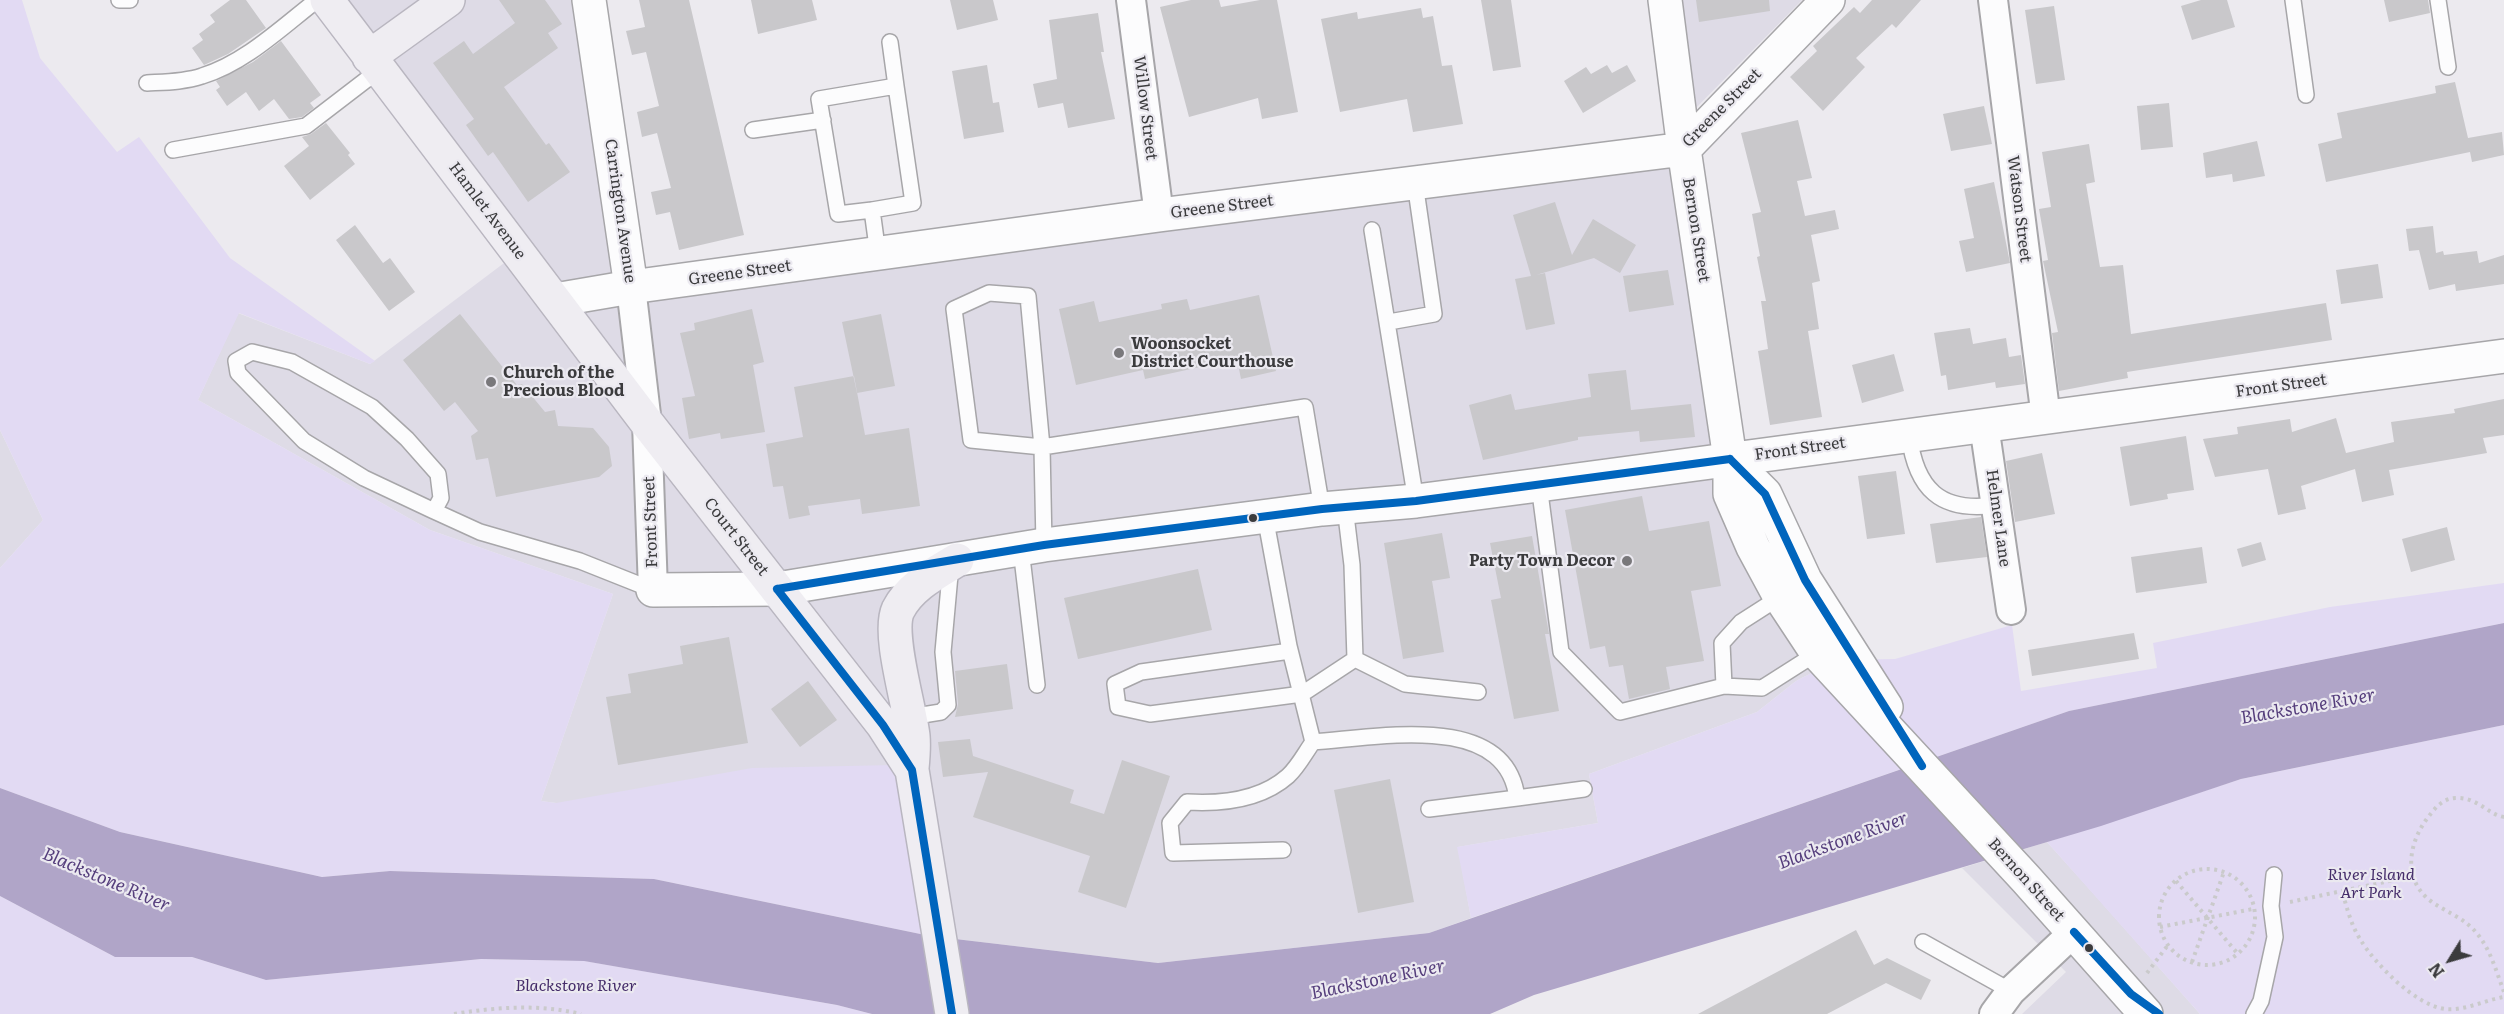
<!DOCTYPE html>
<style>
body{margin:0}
#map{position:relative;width:2504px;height:1014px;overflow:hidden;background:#eceaef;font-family:Literata,serif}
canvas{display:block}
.north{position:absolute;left:2420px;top:930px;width:60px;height:60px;-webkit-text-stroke:4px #ebe9f0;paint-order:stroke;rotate:233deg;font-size:16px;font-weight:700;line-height:24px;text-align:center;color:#3b3b3d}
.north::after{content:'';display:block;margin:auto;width:21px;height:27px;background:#3b3b3d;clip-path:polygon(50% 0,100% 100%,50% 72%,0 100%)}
</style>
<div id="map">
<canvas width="2504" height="1014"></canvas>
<div class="north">N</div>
</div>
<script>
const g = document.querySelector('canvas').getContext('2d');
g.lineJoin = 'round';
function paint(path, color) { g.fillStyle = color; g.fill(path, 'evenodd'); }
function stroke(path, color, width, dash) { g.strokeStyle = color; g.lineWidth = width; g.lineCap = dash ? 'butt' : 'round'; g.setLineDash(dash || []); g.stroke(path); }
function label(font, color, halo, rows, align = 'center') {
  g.font = font + ' Literata,serif'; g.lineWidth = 4.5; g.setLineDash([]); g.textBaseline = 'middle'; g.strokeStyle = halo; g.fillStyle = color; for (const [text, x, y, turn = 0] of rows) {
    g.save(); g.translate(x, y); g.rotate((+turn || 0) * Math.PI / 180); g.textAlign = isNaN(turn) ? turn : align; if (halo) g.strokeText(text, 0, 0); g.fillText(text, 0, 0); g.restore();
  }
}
const built = new Path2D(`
 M 337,0 L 600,0 L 640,273 L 1693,150 L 1740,474 L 1837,660 L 1796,681 L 1757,712 L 1589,774 L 1598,823 L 1458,847 L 1471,918 L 1429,933 L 1158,963 L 930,936 L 556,803 L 541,801 L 613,594 L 430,530 L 198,400 L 238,313 L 370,364 L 524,248 Z
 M 1675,0 L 1802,0 L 1691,113 Z
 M 0,430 L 43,520 L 0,568 Z
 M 2047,842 L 2094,894 L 2200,1014 L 2022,1014 L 2066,972 L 1962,868 Z`);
const green = new Path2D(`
 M 0,0 L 22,0 L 40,58 L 117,152 L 139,137 L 230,258 L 375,361 L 370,364 L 239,313 L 198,400 L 430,530 L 613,594 L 541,801 L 556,803 L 752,768 L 895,765 L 930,936 L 654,879 L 390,871 L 322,877 L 120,832 L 0,788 L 0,568 L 43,520 L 0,430 Z
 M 2504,583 L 2504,623 L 2069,711 L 1471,918 L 1457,847 L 1598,823 L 1589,774 L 1757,712 L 1796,681 L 1837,660 L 1895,659 L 2012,625 L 2021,691 L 2157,668 L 2153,643 L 2330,607 Z
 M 2504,725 L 2504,1014 L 2200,1014 L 2047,842 L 2241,779 Z
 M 0,896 L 115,957 L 192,957 L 266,980 L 481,959 L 585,961 L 837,1005 L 872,1014 L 0,1014 Z`);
const water = new Path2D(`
 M 2504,623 L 2504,725 L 2241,779 L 2101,826 L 1534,995 L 1490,1014 L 872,1014 L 837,1005 L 584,961 L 481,959 L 266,980 L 192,957 L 115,957 L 0,896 L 0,788 L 120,832 L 322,877 L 390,871 L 654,879 L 930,936 L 1158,963 L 1429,933 L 2069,711 Z`);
const building = new Path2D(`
 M 230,0 L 246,0 L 266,28 L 228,54 L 204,65 L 192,48 L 203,40 L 199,34 L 215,22 L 210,15 Z
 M 499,0 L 545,0 L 562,24 L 548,33 L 558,48 L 504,87 L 546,145 L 549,143 L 570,172 L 528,202 L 493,152 L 488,156 L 466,125 L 474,119 L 433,63 L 464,41 L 473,54 L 515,23 Z
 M 639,0 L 689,0 L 744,235 L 679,250 L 670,212 L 656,215 L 651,192 L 671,188 L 657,133 L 642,137 L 637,112 L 659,106 L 646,52 L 632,55 L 626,31 L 645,27 Z
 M 751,0 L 812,0 L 817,20 L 758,34 Z
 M 950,0 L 993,0 L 998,20 L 957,30 Z
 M 1191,0 L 1219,0 L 1221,7 L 1260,0 L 1277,0 L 1298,112 L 1262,119 L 1258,98 L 1189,117 L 1160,7 Z
 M 1481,0 L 1511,0 L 1521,67 L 1493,71 Z
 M 1696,0 L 1769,0 L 1770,11 L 1699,22 Z
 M 1872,0 L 1921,0 L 1896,28 L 1892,24 L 1856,58 L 1865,67 L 1823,111 L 1790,77 L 1817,51 L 1813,46 L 1854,7 L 1860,13 Z
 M 2201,0 L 2227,0 L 2235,27 L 2192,40 L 2181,6 Z
 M 2384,0 L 2428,0 L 2430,13 L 2389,22 Z
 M 2054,6 L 2065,80 L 2036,84 L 2025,10 Z
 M 1421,8 L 1423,18 L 1433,16 L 1442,66 L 1452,65 L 1463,124 L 1413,132 L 1407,99 L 1340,112 L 1321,19 L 1357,12 L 1358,19 Z
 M 1098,13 L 1104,52 L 1101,52 L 1115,119 L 1068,128 L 1063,103 L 1038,108 L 1033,84 L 1057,79 L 1049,20 Z
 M 281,41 L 321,95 L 310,103 L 314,108 L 302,117 L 289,119 L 274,99 L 259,111 L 246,92 L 227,106 L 216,90 L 220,87 L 216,81 L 253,62 Z
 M 987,65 L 993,103 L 999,102 L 1004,132 L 964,139 L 952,71 Z
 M 1607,65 L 1612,73 L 1627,65 L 1636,81 L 1583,113 L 1564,81 L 1586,67 L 1591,74 Z
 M 2455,82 L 2468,138 L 2502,132 L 2504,155 L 2472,162 L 2470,152 L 2326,182 L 2318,144 L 2342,138 L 2337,113 L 2436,93 L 2435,86 Z
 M 2169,103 L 2173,147 L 2141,150 L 2137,106 Z
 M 1984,106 L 1992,144 L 1951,151 L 1943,114 Z
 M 1798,120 L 1812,178 L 1797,181 L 1805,216 L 1835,210 L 1839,229 L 1811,235 L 1820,281 L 1812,283 L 1819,329 L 1808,331 L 1822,417 L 1770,425 L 1758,351 L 1768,349 L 1761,301 L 1766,301 L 1757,257 L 1760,256 L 1752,214 L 1761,212 L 1741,133 Z
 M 326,123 L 350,153 L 348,155 L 355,164 L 310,200 L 284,166 L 309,146 L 302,137 L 311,134 Z
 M 2257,141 L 2265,176 L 2233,182 L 2232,174 L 2206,178 L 2203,153 Z
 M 2089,144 L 2095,182 L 2086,184 L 2100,267 L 2123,265 L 2131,334 L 2326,303 L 2332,340 L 2127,372 L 2128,378 L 2059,391 L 2052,333 L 2058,332 L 2043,261 L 2048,260 L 2039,209 L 2051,207 L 2042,152 Z
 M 1994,182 L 2010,263 L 1966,272 L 1959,241 L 1974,238 L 1964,189 Z
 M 1555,202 L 1572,255 L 1593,219 L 1636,245 L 1620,273 L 1594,258 L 1536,275 L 1545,273 L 1555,324 L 1526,330 L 1515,279 L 1531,276 L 1513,215 Z
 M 355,225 L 383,263 L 390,258 L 415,292 L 389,311 L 336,240 Z
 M 2433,226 L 2436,253 L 2443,251 L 2444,255 L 2477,251 L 2479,263 L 2504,255 L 2504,284 L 2456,291 L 2455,284 L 2429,290 L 2419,250 L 2409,251 L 2406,229 Z
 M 2378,264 L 2383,298 L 2341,304 L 2336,270 Z
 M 1668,270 L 1674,305 L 1629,312 L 1623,276 Z
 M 1259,295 L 1276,371 L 1241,379 L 1237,359 L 1145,379 L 1143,370 L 1076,385 L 1059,309 L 1094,301 L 1099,322 L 1162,309 L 1161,304 L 1187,299 L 1190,310 Z
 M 752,309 L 764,362 L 753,365 L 765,432 L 721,439 L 720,433 L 689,439 L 682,398 L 695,396 L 680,333 L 695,330 L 694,323 Z
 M 460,314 L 517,385 L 522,384 L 545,412 L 555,410 L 558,426 L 593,428 L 609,447 L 612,466 L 599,477 L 496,497 L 488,458 L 476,460 L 471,436 L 478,431 L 455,402 L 444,411 L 403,360 Z
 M 881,314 L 895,386 L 857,393 L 842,322 Z
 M 1970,328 L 1973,344 L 2006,338 L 2009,357 L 2021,355 L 2025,384 L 1996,388 L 1995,382 L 1948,390 L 1946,375 L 1941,376 L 1934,333 Z
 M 1894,354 L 1904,391 L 1862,403 L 1852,365 Z
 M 1626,370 L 1631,410 L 1691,404 L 1695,437 L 1640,442 L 1639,431 L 1578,437 L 1578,440 L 1483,460 L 1469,405 L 1511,394 L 1515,410 L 1591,397 L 1588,374 Z
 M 854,376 L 865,435 L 909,428 L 920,506 L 862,514 L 860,499 L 808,506 L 810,515 L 789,519 L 783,486 L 773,487 L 766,444 L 803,437 L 794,387 Z
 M 2504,399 L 2504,435 L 2483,438 L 2487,453 L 2389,470 L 2394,495 L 2362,502 L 2355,469 L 2301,486 L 2306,509 L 2278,515 L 2268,469 L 2215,477 L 2203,439 L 2238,434 L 2237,427 L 2290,419 L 2292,432 L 2336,418 L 2346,453 L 2394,442 L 2391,422 L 2455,413 L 2454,409 Z
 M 2186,436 L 2194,490 L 2167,494 L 2168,499 L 2130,506 L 2120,447 Z
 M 2042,453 L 2055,514 L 2015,522 L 2006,461 Z
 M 1896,471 L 1905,534 L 1867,539 L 1858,476 Z
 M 1642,496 L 1649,531 L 1709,521 L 1721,586 L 1691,591 L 1704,661 L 1666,667 L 1670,689 L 1629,699 L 1623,665 L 1609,667 L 1605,646 L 1590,649 L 1565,510 Z
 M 1981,517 L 1987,557 L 1936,563 L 1930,524 Z
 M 2447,527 L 2455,560 L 2411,572 L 2402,539 Z
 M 1442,533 L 1450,578 L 1432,581 L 1444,652 L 1403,659 L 1384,543 Z
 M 1532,536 L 1549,634 L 1545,634 L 1559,711 L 1514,719 L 1491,600 L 1501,598 L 1490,543 Z
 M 2261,542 L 2266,560 L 2242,567 L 2237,549 Z
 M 2202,547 L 2207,583 L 2136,593 L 2131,557 Z
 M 1198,569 L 1212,630 L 1078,659 L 1064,598 Z
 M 2134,633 L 2139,659 L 2032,676 L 2028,650 Z
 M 729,637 L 748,743 L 618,765 L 606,697 L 631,693 L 628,674 L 683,664 L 680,646 Z
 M 1007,664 L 1013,709 L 955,717 L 958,704 L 955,671 Z
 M 808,681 L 837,720 L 800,747 L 771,709 Z
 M 970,739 L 973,756 L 1074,790 L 1070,803 L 1104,814 L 1122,760 L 1170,776 L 1126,908 L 1078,892 L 1090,856 L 973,817 L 988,772 L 943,777 L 938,742 Z
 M 1390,779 L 1414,902 L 1358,913 L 1334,790 Z
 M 1856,930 L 1874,965 L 1887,958 L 1931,980 L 1921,1000 L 1886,983 L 1827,1014 L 1698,1014 Z`);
const path = new Path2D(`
 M 2504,817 C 2489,815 2478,798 2458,798 C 2443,797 2434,809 2426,820 C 2409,844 2403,877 2428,899 C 2443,911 2461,916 2474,930 C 2490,947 2496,971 2504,992
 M2159 917a48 48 0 1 1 96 0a48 48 0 1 1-96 0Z
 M 2413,876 L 2342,891 C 2347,908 2351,925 2360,939 C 2375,964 2415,1005 2445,1009 C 2465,1011 2485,1000 2504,997
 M 2176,881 L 2238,954
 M 2290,902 L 2342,891
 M 2160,927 L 2253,909
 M 2192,962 L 2224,872
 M 2147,973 L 2168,945
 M 454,1014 C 497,1007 539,1004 581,1014`);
const lane = new Path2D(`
 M 119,0 L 130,0
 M 2293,0 L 2306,95
 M 2438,0 L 2448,67
 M 890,42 L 896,86
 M 147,83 C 165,82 184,82 202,76 C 245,63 282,27 317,0
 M 753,130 L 823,120
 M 173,150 L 306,126 L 379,70
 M 872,210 L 838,214 L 819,99 L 896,86 L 913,203 L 872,210 L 878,254
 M 1372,230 L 1416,501
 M 1389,322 L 1434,314 L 1415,183
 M 1909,435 C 1916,489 1940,513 1996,505
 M 1539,485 L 1561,652 L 1620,712 L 1724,686 L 1762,688 L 1817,653
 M 434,511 L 364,478 L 304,441 L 238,373 L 236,361 L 252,352 L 292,362 L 372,407 L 407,439 L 438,474 L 441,498 L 434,511 L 480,532 L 580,561 L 653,590
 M 1265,516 L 1289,646 L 1313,742 C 1305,753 1298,767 1288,776 C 1261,800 1221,804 1187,802 L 1170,823 L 1173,853 L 1283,850
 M 1044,545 L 1042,447 L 1028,296 L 989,293 L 954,309 L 971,440 L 1042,447 L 1305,407 L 1322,509
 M 1021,549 L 1037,685
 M 1290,651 L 1141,672 L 1115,684 L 1118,707 L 1150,714 L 1302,694 L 1355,659 L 1352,565 L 1345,507
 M 1355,659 L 1405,684 L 1478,692
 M 1724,686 L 1722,643 L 1741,622 L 1780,597
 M 910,717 L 941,712 L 948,705 L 943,652 L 951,564
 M 1313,742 C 1375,738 1506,710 1517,798 L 1429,809
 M 1517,798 L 1584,789
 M 1923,942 L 2011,991
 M 2254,1014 L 2261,1001 L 2275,937 L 2271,906 L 2274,875`);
const street = new Path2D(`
 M 1131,0 L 1159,215
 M 1993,0 L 2046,418
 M 631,287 L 647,423 L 653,590
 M 1984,425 L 2011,610
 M 1994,1014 L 2011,991 L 2074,932`);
const secondary = new Path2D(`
 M 589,0 L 631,287
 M 1665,0 L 1684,149 L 1730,459 L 1730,494 L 1753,547 L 1780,597 L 1817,653 L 2026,879 L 2146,1014
 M 555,300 L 631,287 L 1159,215 L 1684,149 L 1828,0
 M 1730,459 L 1765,494 L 1805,580 L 1886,707
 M 653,590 L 777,589 L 1044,545 L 1322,509 L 1416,501 L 1539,485 L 2504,356`);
const primary = new Path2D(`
 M 327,0 L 647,423 L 883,725 L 912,770 L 952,1014
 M 369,57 L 448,0
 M 912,768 C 913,758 914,747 913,736 C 910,707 887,634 898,610 C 910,586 936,573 957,560`);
const bus1 = new Path2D(`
 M 1730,459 L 1765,494 L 1805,580 L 1922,766
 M 777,589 L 1044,545 L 1322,509 L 1416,501 L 1730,459
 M 777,589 L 883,725 L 912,770 L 952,1014
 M 2074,932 L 2131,994 L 2159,1014`);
const markers = [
 [1119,353,6,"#79787b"],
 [491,382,6,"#79787b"],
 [1253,518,5,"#3b3b3d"],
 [1627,561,6,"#79787b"],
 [2089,948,5,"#3b3b3d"]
];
const streetNames = [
 ["Willow Street",1145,108,83],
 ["Greene Street",1722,108,-45],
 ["Greene Street",1222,207,-7],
 ["Watson Street",2019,209,83],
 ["Hamlet Avenue",487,211,53],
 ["Carrington Avenue",620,211,82],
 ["Bernon Street",1696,230,81],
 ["Greene Street",740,273,-8],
 ["Front Street",2281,386,-8],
 ["Front Street",1800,449,-8],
 ["Helmer Lane",1998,518,82],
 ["Front Street",651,522,-92],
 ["Court Street",736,537,52],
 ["Bernon Street",2026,880,48]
];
const poiNames = [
 ["Woonsocket",1131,344],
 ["District Courthouse",1131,362],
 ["Church of the",503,373],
 ["Precious Blood",503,391],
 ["Party Town Decor",1615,561,"right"]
];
const parkNames = [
 ["River Island",2371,875],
 ["Art Park",2371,893],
 ["Blackstone River",576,986]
];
const waterNames = [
 ["Blackstone River",2308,707,-10],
 ["Blackstone River",1843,841,-20],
 ["Blackstone River",106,880,23],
 ["Blackstone River",1378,980,-12]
];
paint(built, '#dedbe6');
paint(green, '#e2daf3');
paint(water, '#b0a5c8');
paint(building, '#c9c8cb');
stroke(lane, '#a7a6a9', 18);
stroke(street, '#a7a6a9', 32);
stroke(secondary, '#a7a6a9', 36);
stroke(primary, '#b9b6c0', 36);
stroke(path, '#cacacb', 4, [3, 4.5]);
stroke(lane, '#fcfcfd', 15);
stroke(street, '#fcfcfd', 28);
stroke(secondary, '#fcfcfd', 33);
stroke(primary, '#efedf2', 33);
stroke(bus1, '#0065bd', 8);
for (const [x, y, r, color] of markers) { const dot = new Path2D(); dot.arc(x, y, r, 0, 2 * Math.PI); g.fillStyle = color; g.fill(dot); stroke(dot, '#ebe9f0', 2); }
label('16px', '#3b3b3d', '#ebe9f0', streetNames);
label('bold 16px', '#3b3b3d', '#ebe9f0', poiNames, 'left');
label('italic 16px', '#452d6a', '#ebe9f0', parkNames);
label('italic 18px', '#553e7c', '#ebe9f0', waterNames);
</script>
